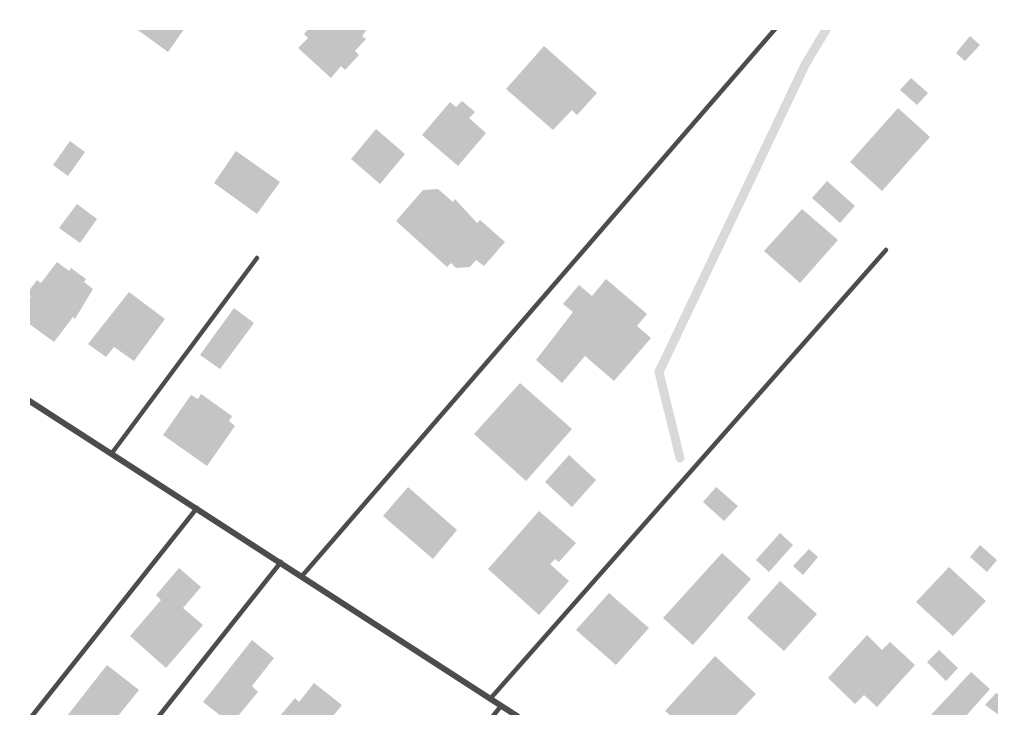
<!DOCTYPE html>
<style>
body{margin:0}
#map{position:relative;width:1028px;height:745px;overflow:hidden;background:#fff;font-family:Overpass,sans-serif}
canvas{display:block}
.frame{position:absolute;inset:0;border:30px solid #fff;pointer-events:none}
</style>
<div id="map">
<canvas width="1028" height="745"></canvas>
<div class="frame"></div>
</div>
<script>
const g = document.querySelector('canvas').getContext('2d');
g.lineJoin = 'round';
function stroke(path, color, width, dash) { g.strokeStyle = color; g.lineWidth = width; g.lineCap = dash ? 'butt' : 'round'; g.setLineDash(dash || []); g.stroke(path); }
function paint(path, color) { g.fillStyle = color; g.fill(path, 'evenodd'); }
const stream = new Path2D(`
 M 680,458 L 659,372 L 805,65 L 827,28`);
const building = new Path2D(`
 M 135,28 L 185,28 L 168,52 Z
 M 309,28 L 368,28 L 362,36 L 366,39 L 355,51 L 359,55 L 345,70 L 341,66 L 331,78 L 298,48 L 308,38 L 304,34 Z
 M 970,36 L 980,45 L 965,61 L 956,53 Z
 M 544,46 L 597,93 L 577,115 L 572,110 L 553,130 L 506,89 Z
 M 911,78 L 928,93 L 917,105 L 900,90 Z
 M 462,101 L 475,112 L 469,118 L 486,133 L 458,166 L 422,135 L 450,102 L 456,107 Z
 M 898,108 L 930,137 L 882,191 L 850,162 Z
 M 376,129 L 405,154 L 380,184 L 351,159 Z
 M 70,141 L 85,152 L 68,176 L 53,165 Z
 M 236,151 L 280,182 L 257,214 L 214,183 Z
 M 827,181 L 855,206 L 840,223 L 812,198 Z
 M 438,189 L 453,202 L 455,199 L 477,223 L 480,220 L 505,242 L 484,266 L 476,260 L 470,267 L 456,268 L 451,263 L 447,267 L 396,221 L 423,190 Z
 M 77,204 L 97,219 L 80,243 L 59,228 Z
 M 802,209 L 838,240 L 800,283 L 764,251 Z
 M 57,262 L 69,271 L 71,268 L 86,279 L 84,282 L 93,289 L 75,319 L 73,317 L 54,342 L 28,323 L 28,300 L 31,297 L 28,292 L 37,280 L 41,283 Z
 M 606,279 L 647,314 L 637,326 L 651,338 L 614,381 L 585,356 L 562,383 L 536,360 L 573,312 L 563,304 L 579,285 L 592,296 Z
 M 129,292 L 165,319 L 134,361 L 114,347 L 106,357 L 88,344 Z
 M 234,308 L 254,323 L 220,369 L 200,355 Z
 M 520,383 L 572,429 L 526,481 L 474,434 Z
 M 201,394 L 232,416 L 229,421 L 235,426 L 207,466 L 163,435 L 191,395 L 198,399 Z
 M 569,455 L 596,480 L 572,507 L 545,482 Z
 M 408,487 L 457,530 L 433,559 L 383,516 Z
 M 716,487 L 738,506 L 724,521 L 703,502 Z
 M 539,511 L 576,543 L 559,562 L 555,559 L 550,564 L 569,581 L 539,615 L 488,569 Z
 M 780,533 L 793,545 L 769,572 L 756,560 Z
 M 980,545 L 997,560 L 987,572 L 970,557 Z
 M 809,549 L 818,557 L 803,575 L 793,566 Z
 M 722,553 L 751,579 L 693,645 L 663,618 Z
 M 949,567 L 986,601 L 953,636 L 916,602 Z
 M 179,568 L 201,587 L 183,608 L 203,625 L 166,668 L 130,636 L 161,600 L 156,595 Z
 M 780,581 L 817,614 L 784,651 L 747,618 Z
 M 609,593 L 649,628 L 616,665 L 576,630 Z
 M 867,635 L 882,650 L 890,642 L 915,665 L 877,707 L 864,695 L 855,704 L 828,678 Z
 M 252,640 L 274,658 L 252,686 L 258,692 L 238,716 L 221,716 L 203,702 Z
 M 939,650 L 958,668 L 946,681 L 927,662 Z
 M 715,656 L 756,694 L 735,716 L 671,716 L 665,711 Z
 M 107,665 L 139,690 L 118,716 L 67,716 Z
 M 971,672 L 990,689 L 966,716 L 930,716 Z
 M 314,683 L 342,705 L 333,716 L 280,716 L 295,698 L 299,702 Z
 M 996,693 L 1000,695 L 1000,716 L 985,705 Z`);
const service = new Path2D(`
 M 112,453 L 257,258
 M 302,576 L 776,28
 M 490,699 L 886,250
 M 32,716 L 197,508
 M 159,716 L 281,562
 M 493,716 L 501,706`);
const minor = new Path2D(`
 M 28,400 L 517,716`);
stroke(stream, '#d9d9d9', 9);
paint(building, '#c4c4c4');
stroke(service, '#4c4c4c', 4.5);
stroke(minor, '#4c4c4c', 6);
</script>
